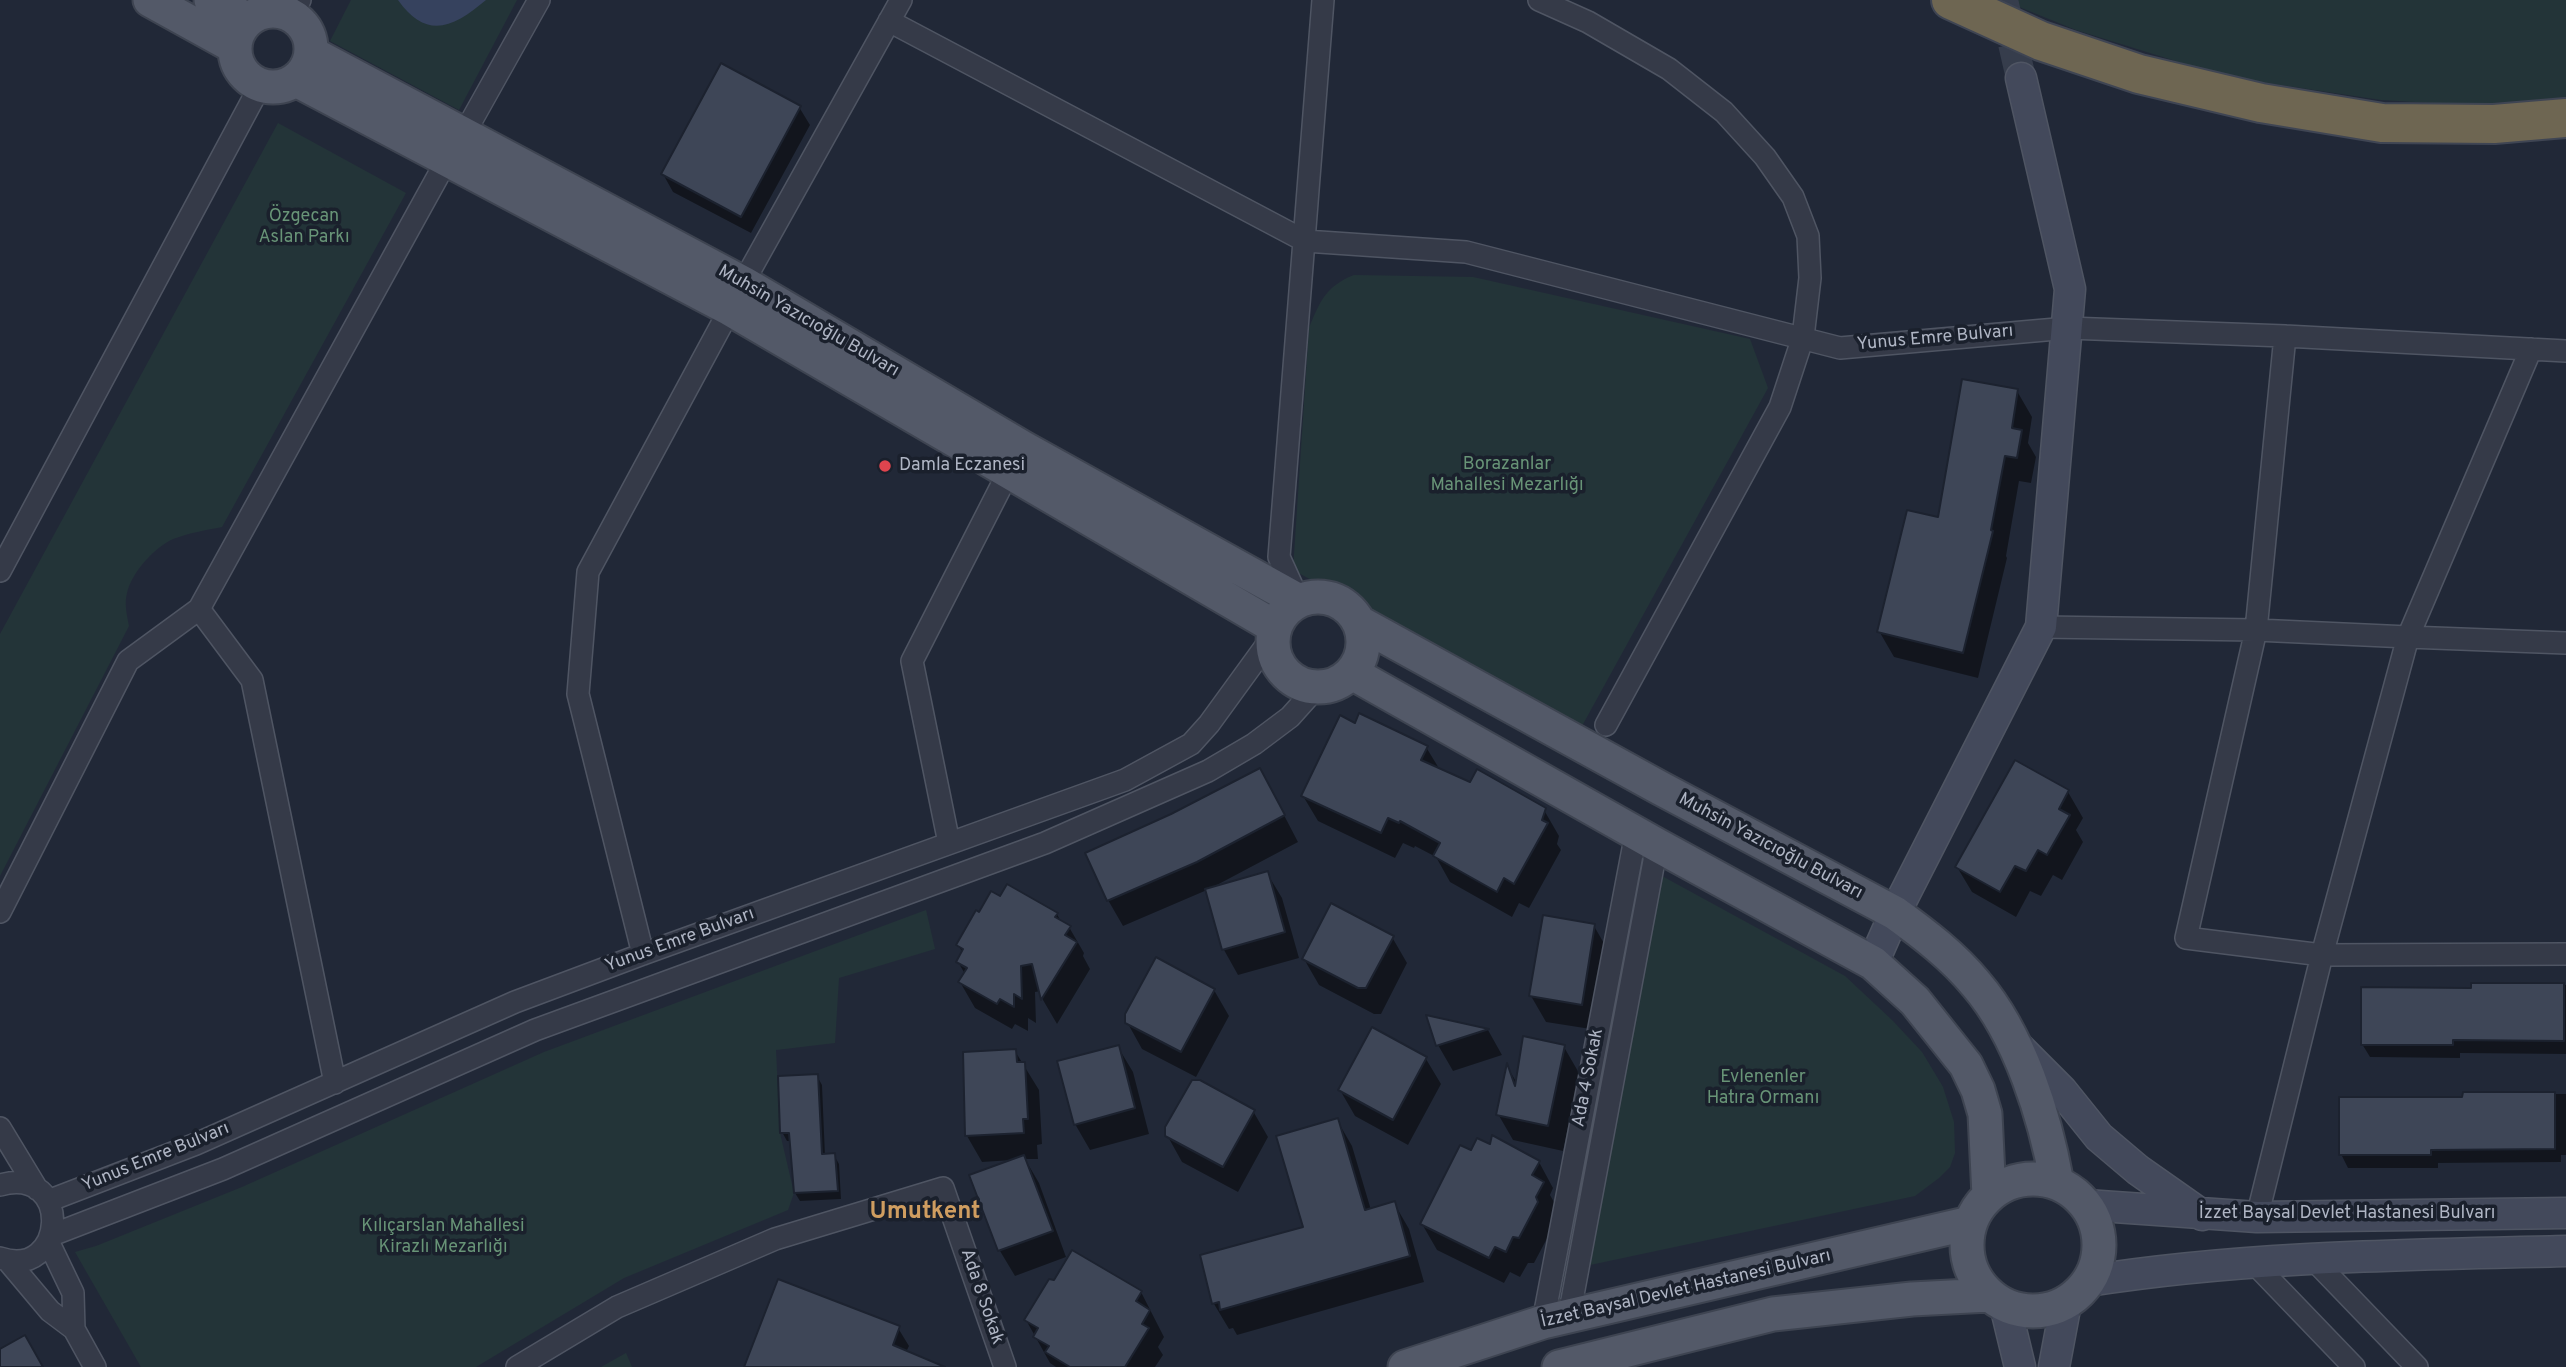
<!DOCTYPE html>
<meta charset="utf-8">
<style>
body{margin:0}
canvas{display:block;background:#212837}
</style>
<canvas width="2566" height="1367"></canvas>
<script>
const g = document.querySelector('canvas').getContext('2d');
g.lineJoin = 'round';
function paint(path, color) { g.fillStyle = color; g.fill(path, 'evenodd'); }
function stroke(path, color, width, dash) { g.strokeStyle = color; g.lineWidth = width; g.lineCap = dash ? 'butt' : 'round'; g.setLineDash(dash || []); g.stroke(path); }
function label(font, color, halo, rows, align = 'center') {
  g.font = font + ' Overpass,sans-serif'; g.lineWidth = 7; g.setLineDash([]); g.textBaseline = 'middle'; g.strokeStyle = halo; g.fillStyle = color; for (const [text, x, y, turn = 0] of rows) {
    g.save(); g.translate(x, y); g.rotate((+turn || 0) * Math.PI / 180); g.textAlign = isNaN(turn) ? turn : align; if (halo) g.strokeText(text, 0, 0); g.fillText(text, 0, 0); g.restore();
  }
}
const green = new Path2D(`
 M 351,0 L 517,0 L 459,110 L 330,41 Z
 M 2002,0 L 2566,0 L 2566,98 L 2466,105 L 2381,100 L 2227,77 L 2076,30 Z
 M 278,123 L 406,193 L 222,527 C 206,530 189,533 173,539 C 154,548 132,572 127,593 C 124,604 127,615 129,626 L 0,876 L 0,634 Z
 M 1354,275 L 1473,277 L 1750,339 L 1768,388 L 1582,726 L 1293,570 L 1309,328 C 1320,301 1326,286 1354,275 Z
 M 1662,876 L 1845,976 L 1892,1020 L 1922,1052 L 1943,1087 L 1954,1122 L 1955,1153 L 1950,1167 L 1939,1178 L 1915,1196 L 1590,1265 Z
 M 926,910 L 935,949 L 839,978 L 835,1043 L 776,1050 L 780,1133 L 794,1193 L 788,1210 L 624,1278 L 476,1367 L 141,1367 L 75,1252 L 96,1246 L 242,1187 L 544,1052 Z
 M 626,1353 L 632,1367 L 601,1367 Z`);
const water = new Path2D(`
 M 398,0 L 486,0 C 454,27 427,41 398,0 Z`);
const shadow = new Path2D(`
 M 799,107 L 810,125 L 751,233 L 673,192 L 663,174 Z
 M 2017,391 L 2032,417 L 2028,443 L 2036,457 L 2031,483 L 2019,481 L 2006,556 L 2007,558 L 1978,678 L 1894,657 L 1879,631 L 1939,519 Z
 M 1356,725 L 1426,747 L 1440,770 L 1471,784 L 1544,810 L 1559,836 L 1557,844 L 1561,850 L 1529,908 L 1519,903 L 1512,917 L 1450,882 L 1436,857 L 1415,846 L 1414,848 L 1403,843 L 1395,858 L 1318,821 L 1303,796 Z
 M 2068,792 L 2083,818 L 2076,830 L 2083,842 L 2062,880 L 2053,875 L 2041,896 L 2030,891 L 2016,917 L 1972,892 L 1957,867 Z
 M 1274,796 L 1298,842 L 1215,886 L 1267,873 L 1282,898 L 1299,958 L 1238,975 L 1224,950 L 1207,890 L 1123,926 L 1108,900 Z
 M 1057,914 L 1061,922 L 1069,927 L 1084,953 L 1083,956 L 1090,969 L 1057,1024 L 1043,1000 L 1041,991 L 1035,992 L 1036,1023 L 1028,1018 L 1028,1031 L 1015,1024 L 1012,1029 L 975,1008 L 960,982 L 965,974 L 958,962 L 963,953 L 958,945 Z
 M 1594,926 L 1609,952 L 1597,1030 L 1546,1022 L 1531,996 Z
 M 1392,937 L 1407,963 L 1381,1014 L 1374,1014 L 1319,985 L 1304,959 Z
 M 2473,985 L 2566,985 L 2566,1054 L 2460,1053 L 2460,1058 L 2370,1057 L 2362,1044 L 2473,989 Z
 M 1214,990 L 1229,1016 L 1196,1077 L 1142,1049 L 1127,1022 Z
 M 1429,1018 L 1488,1030 L 1502,1055 L 1453,1071 L 1438,1045 Z
 M 1373,1030 L 1426,1059 L 1441,1084 L 1408,1145 L 1355,1116 L 1340,1090 Z
 M 1118,1047 L 1133,1072 L 1149,1134 L 1090,1150 L 1075,1124 Z
 M 1564,1047 L 1579,1073 L 1563,1151 L 1513,1140 L 1498,1114 L 1508,1068 L 1517,1083 Z
 M 1015,1051 L 1039,1090 L 1042,1144 L 1037,1145 L 1038,1159 L 1025,1159 L 1039,1183 L 1066,1257 L 1015,1276 L 1000,1251 L 972,1176 L 1013,1160 L 982,1162 L 967,1136 Z
 M 817,1076 L 822,1085 L 825,1156 L 834,1155 L 839,1164 L 841,1199 L 800,1201 L 795,1193 L 792,1141 L 787,1141 L 782,1132 Z
 M 2464,1094 L 2566,1094 L 2566,1155 L 2561,1155 L 2561,1162 L 2438,1163 L 2438,1168 L 2348,1168 L 2341,1154 L 2464,1099 Z
 M 1253,1111 L 1268,1137 L 1238,1192 L 1182,1162 L 1167,1135 Z
 M 1337,1120 L 1352,1146 L 1371,1210 L 1394,1203 L 1409,1229 L 1424,1282 L 1237,1335 L 1233,1328 L 1229,1329 L 1214,1304 L 1202,1256 L 1305,1228 Z
 M 1472,1153 L 1539,1162 L 1553,1188 L 1550,1195 L 1558,1209 L 1550,1224 L 1552,1229 L 1534,1263 L 1528,1263 L 1520,1277 L 1510,1272 L 1504,1283 L 1437,1250 L 1422,1224 Z
 M 1141,1292 L 1164,1337 L 1158,1347 L 1163,1355 L 1155,1367 L 1056,1367 L 1050,1363 L 1026,1320 Z
 M 898,1328 L 909,1346 L 906,1352 L 918,1367 L 746,1367 Z`);
const building = new Path2D(`
 M 721,63 L 801,106 L 741,217 L 661,174 Z
 M 1962,379 L 2018,389 L 2012,428 L 2022,430 L 2017,458 L 2005,456 L 1991,530 L 1993,531 L 1963,653 L 1877,632 L 1907,510 L 1938,517 Z
 M 1359,713 L 1428,746 L 1421,760 L 1470,782 L 1477,769 L 1546,808 L 1542,820 L 1548,823 L 1514,884 L 1504,878 L 1497,892 L 1433,856 L 1440,843 L 1400,821 L 1399,823 L 1388,818 L 1381,833 L 1301,796 L 1340,715 L 1355,723 Z
 M 2015,760 L 2069,790 L 2059,809 L 2070,815 L 2047,855 L 2038,850 L 2026,871 L 2015,866 L 2000,892 L 1955,867 Z
 M 1260,768 L 1285,815 L 1197,862 L 1107,901 L 1085,853 L 1171,814 Z
 M 1268,871 L 1285,932 L 1222,950 L 1205,889 Z
 M 1007,884 L 1058,913 L 1055,917 L 1071,926 L 1065,935 L 1077,942 L 1041,1000 L 1032,964 L 1021,966 L 1022,999 L 1014,994 L 1014,1007 L 1000,999 L 997,1004 L 958,982 L 967,968 L 956,962 L 963,949 L 956,945 L 976,910 L 979,912 L 991,891 L 1000,896 Z
 M 1331,903 L 1394,936 L 1366,988 L 1358,988 L 1302,959 Z
 M 1543,915 L 1595,924 L 1582,1005 L 1529,996 Z
 M 1156,957 L 1215,989 L 1181,1052 L 1125,1023 L 1125,1014 Z
 M 2471,983 L 2564,983 L 2564,1041 L 2453,1040 L 2453,1045 L 2361,1045 L 2361,987 L 2471,988 Z
 M 1426,1015 L 1489,1029 L 1436,1046 Z
 M 1372,1027 L 1427,1057 L 1393,1120 L 1338,1090 Z
 M 1523,1036 L 1565,1045 L 1548,1126 L 1496,1115 L 1507,1063 L 1515,1086 Z
 M 1119,1045 L 1135,1108 L 1074,1125 L 1057,1061 Z
 M 1016,1049 L 1017,1062 L 1025,1062 L 1028,1119 L 1023,1119 L 1024,1133 L 965,1136 L 963,1052 Z
 M 818,1074 L 822,1154 L 835,1153 L 838,1191 L 794,1193 L 789,1133 L 780,1133 L 778,1076 Z
 M 1192,1080 L 1200,1080 L 1255,1110 L 1223,1167 L 1165,1136 L 1165,1127 Z
 M 2463,1092 L 2555,1092 L 2555,1149 L 2431,1150 L 2431,1155 L 2339,1155 L 2339,1097 L 2462,1097 Z
 M 1338,1118 L 1365,1210 L 1395,1201 L 1410,1256 L 1220,1310 L 1219,1302 L 1212,1304 L 1200,1255 L 1303,1227 L 1276,1136 Z
 M 1492,1135 L 1540,1161 L 1532,1175 L 1544,1182 L 1536,1197 L 1538,1202 L 1519,1238 L 1513,1237 L 1506,1252 L 1495,1247 L 1489,1258 L 1420,1224 L 1460,1145 L 1471,1150 L 1477,1138 L 1490,1144 Z
 M 1024,1155 L 1053,1231 L 998,1251 L 969,1175 Z
 M 1072,1250 L 1142,1291 L 1136,1301 L 1150,1310 L 1142,1324 L 1149,1328 L 1125,1367 L 1070,1367 L 1045,1352 L 1049,1346 L 1033,1337 L 1038,1328 L 1024,1320 L 1049,1279 L 1054,1280 Z
 M 778,1279 L 900,1326 L 893,1345 L 945,1367 L 744,1367 Z
 M 25,1335 L 43,1367 L 0,1367 L 0,1349 Z`);
const secondaryTunnel = new Path2D(`
 M 2003,0 L 2021,78`);
const street = new Path2D(`
 M 1539,0 L 1588,22 L 1669,69 L 1724,112 L 1765,157 L 1793,197 L 1808,236 L 1810,278 L 1803,337 L 1780,407 L 1606,725
 M 291,15 L 300,0
 M 889,21 L 1305,241 L 1466,252 L 1840,348 L 2068,328 L 2285,336 L 2566,351
 M 464,134 L 539,0
 M 743,283 L 901,0
 M 2285,336 L 2256,630 L 2186,938 L 2322,955 L 2408,637 L 2566,643
 M 0,571 L 260,86
 M 1299,601 L 1279,557 L 1323,0
 M 199,609 L 448,158
 M 2041,627 L 2256,630 L 2408,637 L 2531,349
 M 949,843 L 912,661 L 1009,471
 M 0,912 L 128,661 L 199,609 L 252,680 L 335,1083
 M 643,954 L 578,694 L 588,572 L 730,309
 M 0,1128 L 37,1189
 M 0,1185 C 74,1165 66,1281 0,1258
 M 48,1201 L 196,1144 L 515,1002 L 643,954 L 1125,780 L 1191,744 L 1209,724 L 1273,636
 M 2257,1217 L 2322,955 L 2566,954
 M 52,1235 L 223,1169 L 535,1030 L 1045,843 L 1208,771 L 1254,744 L 1290,717 L 1316,688
 M 2311,1257 L 2417,1367
 M 8,1261 L 50,1311 L 74,1329 L 73,1293 L 48,1241
 M 2252,1261 L 2354,1367
 M 1569,1316 L 1657,845
 M 1543,1322 L 1636,833
 M 74,1329 L 95,1367
 M 517,1367 L 617,1307 L 775,1239 L 943,1188 L 1005,1367`);
const secondary = new Path2D(`
 M 1873,963 L 1895,913 L 2041,627 L 2070,289 L 2021,78
 M 2017,1046 L 2062,1091 L 2099,1137 L 2138,1170 L 2202,1215
 M 2086,1205 L 2257,1217 L 2566,1213
 M 2088,1281 C 2247,1256 2406,1255 2566,1251
 M 2005,1305 L 2020,1367
 M 2054,1367 L 2066,1303`);
const primary = new Path2D(`
 M 150,0 L 235,47
 M 211,0 L 248,20
 M235 49a38 38 0 1 1 76 0a38 38 0 1 1-76 0Z
 M 311,53 L 743,283 L 1025,449 L 1299,601
 M 296,80 L 730,309 L 1275,627
 M1273 642a45 45 0 1 1 90 0a45 45 0 1 1-90 0Z
 M 1360,623 L 1660,788 L 1895,913 C 1924,934 1953,956 1976,984 C 2020,1035 2045,1117 2057,1183
 M 1352,673 L 1657,845 L 1873,963 L 1915,1001 L 1966,1065 L 1978,1090 L 1985,1114 L 1989,1196
 M1967 1245a66 66 0 1 1 132 0a66 66 0 1 1-132 0Z
 M 1405,1367 L 1543,1322 L 1970,1223
 M 1559,1367 L 1773,1314 L 1912,1299 L 1989,1295`);
const highway = new Path2D(`
 M 1951,0 L 2041,41 L 2139,74 L 2261,103 L 2382,123 L 2494,124 L 2566,118`);
const markers = [
 [885,466,7,"#e0444e"]
];
const parkNames = [
 ["Özgecan",304,217],
 ["Aslan Parkı",304,238],
 ["Borazanlar",1507,465],
 ["Mahallesi Mezarlığı",1507,486],
 ["Evlenenler",1763,1078],
 ["Hatıra Ormanı",1763,1099],
 ["Kılıçarslan Mahallesi",443,1227],
 ["Kirazlı Mezarlığı",443,1248]
];
const streetNames = [
 ["Muhsin Yazıcıoğlu Bulvarı",808,322,30],
 ["Yunus Emre Bulvarı",1935,339,-5],
 ["Muhsin Yazıcıoğlu Bulvarı",1770,847,28],
 ["Yunus Emre Bulvarı",680,941,-20],
 ["Ada 4 Sokak",1589,1078,-79],
 ["Yunus Emre Bulvarı",156,1158,-22],
 ["İzzet Baysal Devlet Hastanesi Bulvarı",2347,1214],
 ["İzzet Baysal Devlet Hastanesi Bulvarı",1686,1290,-13],
 ["Ada 8 Sokak",981,1297,71]
];
const poiNames = [
 ["Damla Eczanesi",899,466]
];
const districtNames = [
 ["Umutkent",925,1213]
];
paint(green, '#233438');
paint(water, '#36425e');
paint(shadow, '#0007');
paint(building, '#3e4657');
stroke(building, '#1c222f', 2);
stroke(secondaryTunnel, '#363d4c', 30, [30, 15]);
stroke(street, '#4f5563', 24);
stroke(secondary, '#4f5563', 33);
stroke(primary, '#3e4451', 37);
stroke(highway, '#3f4553', 42);
stroke(street, '#353a48', 21);
stroke(secondary, '#43495b', 30);
stroke(primary, '#535968', 33);
stroke(highway, '#6e6652', 38);
for (const [x, y, r, color] of markers) { const dot = new Path2D(); dot.arc(x, y, r, 0, 2 * Math.PI); g.fillStyle = color; g.fill(dot); stroke(dot, '#1a202c', 2.5); }
label('18px', '#689477', '#1a202c', parkNames);
label('18px', '#afb5c4', '#1a202c', streetNames);
label('18px', '#afb5c4', '#1a202c', poiNames, 'left');
label('bold 24px', '#cf9d60', '#1a202c', districtNames);
</script>
